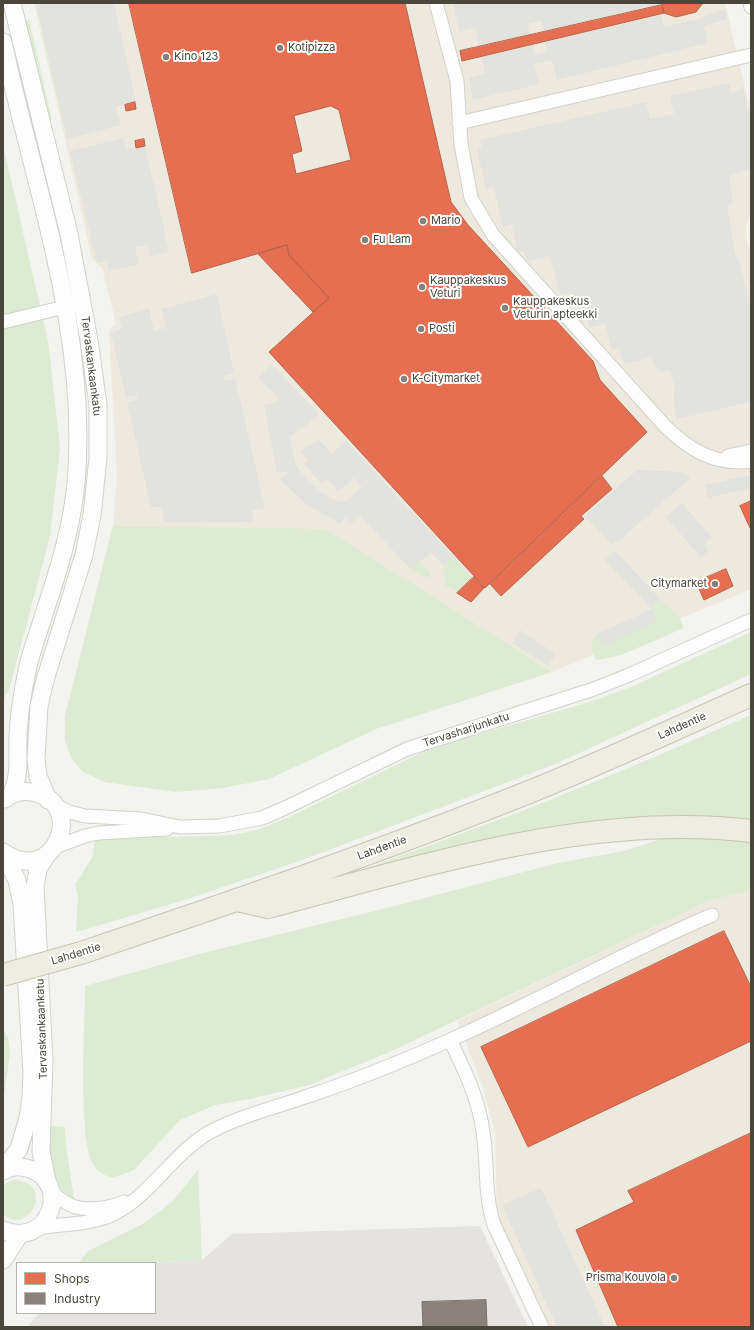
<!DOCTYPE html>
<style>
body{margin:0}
#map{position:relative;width:754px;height:1330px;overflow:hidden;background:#f3f3ef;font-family:Inter,sans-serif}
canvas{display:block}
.frame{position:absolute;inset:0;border:4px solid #49463b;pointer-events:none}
.legend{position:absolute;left:16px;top:1262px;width:140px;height:52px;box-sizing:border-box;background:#fff;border:1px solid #b6b5b1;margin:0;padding:5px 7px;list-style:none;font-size:12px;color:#49463b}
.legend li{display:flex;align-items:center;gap:8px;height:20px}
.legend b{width:20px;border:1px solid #b6b5b1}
</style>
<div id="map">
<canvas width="754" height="1330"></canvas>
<div class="frame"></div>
<ul class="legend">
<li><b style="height:11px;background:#e76f51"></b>Shops</li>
<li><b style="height:11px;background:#8a817c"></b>Industry</li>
</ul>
</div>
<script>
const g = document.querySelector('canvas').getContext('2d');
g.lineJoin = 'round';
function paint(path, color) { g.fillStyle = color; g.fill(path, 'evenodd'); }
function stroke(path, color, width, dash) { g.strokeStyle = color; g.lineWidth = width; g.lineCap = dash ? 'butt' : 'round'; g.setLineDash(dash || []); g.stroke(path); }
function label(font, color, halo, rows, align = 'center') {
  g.font = font + ' Inter,sans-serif'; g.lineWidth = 4; g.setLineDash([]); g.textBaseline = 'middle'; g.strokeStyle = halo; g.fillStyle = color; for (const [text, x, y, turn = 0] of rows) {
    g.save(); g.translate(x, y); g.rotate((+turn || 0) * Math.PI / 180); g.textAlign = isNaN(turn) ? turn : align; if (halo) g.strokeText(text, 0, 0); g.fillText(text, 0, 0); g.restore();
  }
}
const commercial = new Path2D(`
 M 34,3 L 725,3 L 751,114 L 751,208 L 746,229 L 747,241 L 751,254 L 751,589 L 552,672 L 325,530 L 113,526 L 117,475 L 109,331 L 116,323 L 102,268 L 92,259 Z
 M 744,891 L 751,891 L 751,1327 L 550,1327 L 497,1218 L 495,1132 L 482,1084 L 457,1021 L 713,899 Z`);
const industrial = new Path2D(`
 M 480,1226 L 528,1327 L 27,1327 L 39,1313 L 155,1313 L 155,1263 L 144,1263 L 202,1260 L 232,1234 Z`);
const green = new Path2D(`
 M 29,20 L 52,120 L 48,121 L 25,21 Z
 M 3,145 L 48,341 L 60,448 L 50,536 L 9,690 L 3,700 Z
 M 113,526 L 325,529 L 552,672 L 376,729 L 269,779 L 223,788 L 176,792 L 105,782 L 83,772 L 71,758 L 65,740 L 65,716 Z
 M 454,557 L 472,578 L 457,591 L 445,585 L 444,566 Z
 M 419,562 L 430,572 L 430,575 L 429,577 L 424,577 L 411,569 Z
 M 660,599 L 678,615 L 684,628 L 621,655 L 597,660 C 590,650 590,643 597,634 L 602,645 L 657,621 L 651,608 Z
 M 751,632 L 751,674 L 553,765 L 305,859 L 188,899 L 76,932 L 78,896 L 75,885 L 93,856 L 95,840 L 135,835 L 174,837 L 233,835 L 257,830 L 289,817 L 431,748 L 590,702 L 631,687 Z
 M 751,715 L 751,822 L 363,873 L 362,870 L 528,809 L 650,759 Z
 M 713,837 L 751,839 L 751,891 L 713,899 L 387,1053 L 309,1085 L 250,1099 L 215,1105 L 180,1120 L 134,1170 L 112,1178 C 104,1175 97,1172 93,1164 C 78,1140 85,1020 85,986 L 203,953 L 391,907 L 558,863 L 624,851 L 661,839 Z
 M 3,1029 L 8,1037 L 10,1055 L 3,1101 Z
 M 51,1126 L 65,1127 L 66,1146 L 74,1199 C 47,1184 44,1153 51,1126 Z
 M 198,1170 L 202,1260 L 144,1263 L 79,1263 L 88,1251 L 143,1224 L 172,1202 Z
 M 13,1180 C 57,1181 29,1238 3,1214 L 3,1185 Z`);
const parking = new Path2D(`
 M 41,3 L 114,3 L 136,102 L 116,107 L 121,125 L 67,139 L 36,4 Z
 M 453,3 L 660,3 L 660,4 L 544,31 L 541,21 L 528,24 L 530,36 L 479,46 L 475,28 L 459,32 Z
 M 724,9 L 727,19 L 704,26 L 707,43 L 557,80 L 552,60 L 534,64 L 539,84 L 473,100 L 469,78 L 485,74 L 482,57 L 533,45 L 535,55 L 547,52 L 545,42 L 661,15 L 664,27 L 699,19 Z
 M 729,83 L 731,94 L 743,87 L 751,121 L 751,169 L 729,176 L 733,203 L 727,205 L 735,254 L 740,263 L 751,311 L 751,402 L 677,419 L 673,400 L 675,389 L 670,370 L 661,372 L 650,358 L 624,364 L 619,348 L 612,350 L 605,324 L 589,328 L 587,318 L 581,319 L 573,293 L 560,295 L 550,256 L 527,261 L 524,251 L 517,252 L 512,224 L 503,227 L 494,188 L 486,189 L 477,149 L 482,148 L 480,140 L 646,102 L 650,119 L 674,114 L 670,96 Z
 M 123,138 L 126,150 L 145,146 L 169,252 L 150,257 L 147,245 L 135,247 L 139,264 L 109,271 L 107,261 L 97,263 L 70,151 Z
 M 217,294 L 234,373 L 223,376 L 225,381 L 235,378 L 265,508 L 252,511 L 254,522 L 164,522 L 161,507 L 151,507 L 127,403 L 137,400 L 137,395 L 126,397 L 111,333 L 122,329 L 119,317 L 149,309 L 154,331 L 166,328 L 162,309 Z
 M 272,365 L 319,414 L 305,426 L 289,437 L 296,465 L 302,473 L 321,492 L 337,501 L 343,502 L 350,498 L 362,487 L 354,478 L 338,491 L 327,479 L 321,483 L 304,464 L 308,460 L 301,451 L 318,439 L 332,454 L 346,441 L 454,557 L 444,566 L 431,552 L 411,569 L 360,516 L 350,524 L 345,517 L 340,524 L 306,504 L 280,479 L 289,472 L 277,473 L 264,405 L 273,403 L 280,398 L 258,378 Z
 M 637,470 L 682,472 L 690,478 L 621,539 L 612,544 L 585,516 Z
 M 751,475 L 751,488 L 708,498 L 705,485 Z
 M 682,503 L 712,538 L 704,545 L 709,551 L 701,557 L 666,517 Z
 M 615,551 L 660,599 L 651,608 L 605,560 Z
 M 652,609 L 657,621 L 603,646 L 597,634 Z
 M 520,630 L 556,654 L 548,666 L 512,643 Z
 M 541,1188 L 605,1327 L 557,1327 L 502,1205 Z`);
const shops = new Path2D(`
 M 129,3 L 405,3 L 451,202 L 468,225 L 593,361 L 600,380 L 647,432 L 485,588 L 269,352 L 329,298 L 289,255 L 287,245 L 192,273 Z
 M 663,3 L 703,3 L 696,12 L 676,17 L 664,13 L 662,5 Z
 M 662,5 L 664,13 L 462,61 L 460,51 Z
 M 135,102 L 136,109 L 126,111 L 125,105 Z
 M 331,106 L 339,110 L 351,160 L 296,174 L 292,154 L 302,151 L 294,116 Z
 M 144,139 L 145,146 L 136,148 L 135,141 Z
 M 287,245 L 289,255 L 329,298 L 313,312 L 258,254 Z
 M 602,476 L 612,489 L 581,516 L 584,519 L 501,596 L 490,584 Z
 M 751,501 L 751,530 L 740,506 Z
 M 726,569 L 733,586 L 704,600 L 696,582 Z
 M 474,577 L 484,588 L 471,602 L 457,593 Z
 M 724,931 L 751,987 L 751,1041 L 528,1147 L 481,1047 Z
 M 751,1133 L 751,1327 L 618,1327 L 576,1230 L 634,1202 L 628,1191 Z`);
const industry = new Path2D(`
 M 486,1300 L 487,1327 L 423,1327 L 422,1302 Z`);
const minor = new Path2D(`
 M 436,3 L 457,81 L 461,144 L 471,198 L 493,235 L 665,426 C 689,450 716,466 751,461
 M 750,3 L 751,7
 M 459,123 L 751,55
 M 3,322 L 73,305
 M 728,456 L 751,451
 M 54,805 L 69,812 L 85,816 L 141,819 L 180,827 L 219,826 L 262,818 L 285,808 L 407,749 L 594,689 L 629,675 L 751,620
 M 55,847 L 85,836 L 99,833 L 167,829
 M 450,1040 C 464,1069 479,1099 483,1132 C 488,1163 484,1195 494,1225 L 542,1327
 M 51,1192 C 59,1198 66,1204 75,1207 C 89,1211 111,1208 124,1202
 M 38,1228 C 61,1224 87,1225 109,1216 C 152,1198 174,1147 220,1127 C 247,1114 277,1107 305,1097 C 354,1081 403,1061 450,1040 C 538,1001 623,953 712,915`);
const tertiary = new Path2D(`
 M 12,3 L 69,234 L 89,340 L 98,405 L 98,458 L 92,515 L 84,555 L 45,680 L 39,706 L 36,760 L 38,776 L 48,800
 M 3,42 C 34,188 89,331 76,483 C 72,527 58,572 44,614 C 39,631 32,649 28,666 C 23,689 19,712 18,735 C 17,757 21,775 11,795
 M 3,852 C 53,888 87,806 36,793 C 25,790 14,792 5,799
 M 3,853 L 17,880 L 22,904 L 32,1073 L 31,1097 L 28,1118 L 19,1149 L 3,1169
 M 46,856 L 38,869 L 35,887 L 44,1060 L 41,1152 L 47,1181
 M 3,1171 C 11,1166 21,1166 30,1169 C 72,1184 49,1249 3,1230
 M 3,1260 L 20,1234`);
const trunk = new Path2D(`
 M 237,900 L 268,907 C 420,867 592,811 751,831
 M 81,953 C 232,902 382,851 529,792 C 604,762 677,728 751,695`);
const trunkBridge = new Path2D(`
 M 3,975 L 81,953`);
const markers = [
 [280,48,4,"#84837a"],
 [166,57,4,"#84837a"],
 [423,221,4,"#84837a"],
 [365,240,4,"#84837a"],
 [422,287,4,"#84837a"],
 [505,308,4,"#84837a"],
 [421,329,4,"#84837a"],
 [404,379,4,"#84837a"],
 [715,584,4,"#84837a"],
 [674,1278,4,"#84837a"]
];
const poiNames = [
 ["Kotipizza",288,48],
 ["Kino 123",174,57],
 ["Mario",431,221],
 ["Fu Lam",373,240],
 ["Kauppakeskus",430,281],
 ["Veturi",430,294],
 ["Kauppakeskus",513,302],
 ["Veturin apteekki",513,315],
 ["Posti",429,329],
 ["K-Citymarket",412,379],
 ["Citymarket",707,584,"right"],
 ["Prisma Kouvola",666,1278,"right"]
];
const streetNames = [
 ["Tervaskankaankatu",91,366,83],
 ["Lahdentie",682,726,-24],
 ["Tervasharjunkatu",466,730,-18],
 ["Lahdentie",382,848,-20],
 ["Lahdentie",76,954,-17],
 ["Tervaskankaankatu",42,1029,-92]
];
paint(commercial, '#ede9dd');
paint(industrial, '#e5e3df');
paint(green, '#dcebd2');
paint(parking, '#e2e2de');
paint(shops, '#e76f51');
stroke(shops, '#b8634a', 1);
paint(industry, '#8a817c');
stroke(industry, '#766f68', 1);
stroke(minor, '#d1d1cc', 15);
stroke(tertiary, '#d1d1cc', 19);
stroke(trunk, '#c8c4ad', 24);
stroke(minor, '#fdfdfd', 13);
stroke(tertiary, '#fdfdfd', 17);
stroke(trunk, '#eeede2', 22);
stroke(trunkBridge, '#c8c4ad', 24, []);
stroke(trunkBridge, '#eeede2', 22);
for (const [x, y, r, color] of markers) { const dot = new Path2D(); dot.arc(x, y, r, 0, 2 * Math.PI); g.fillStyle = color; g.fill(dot); stroke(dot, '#fff', 1.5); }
label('11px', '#49463b', '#fff', poiNames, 'left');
label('11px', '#49463b', '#fff', streetNames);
</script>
